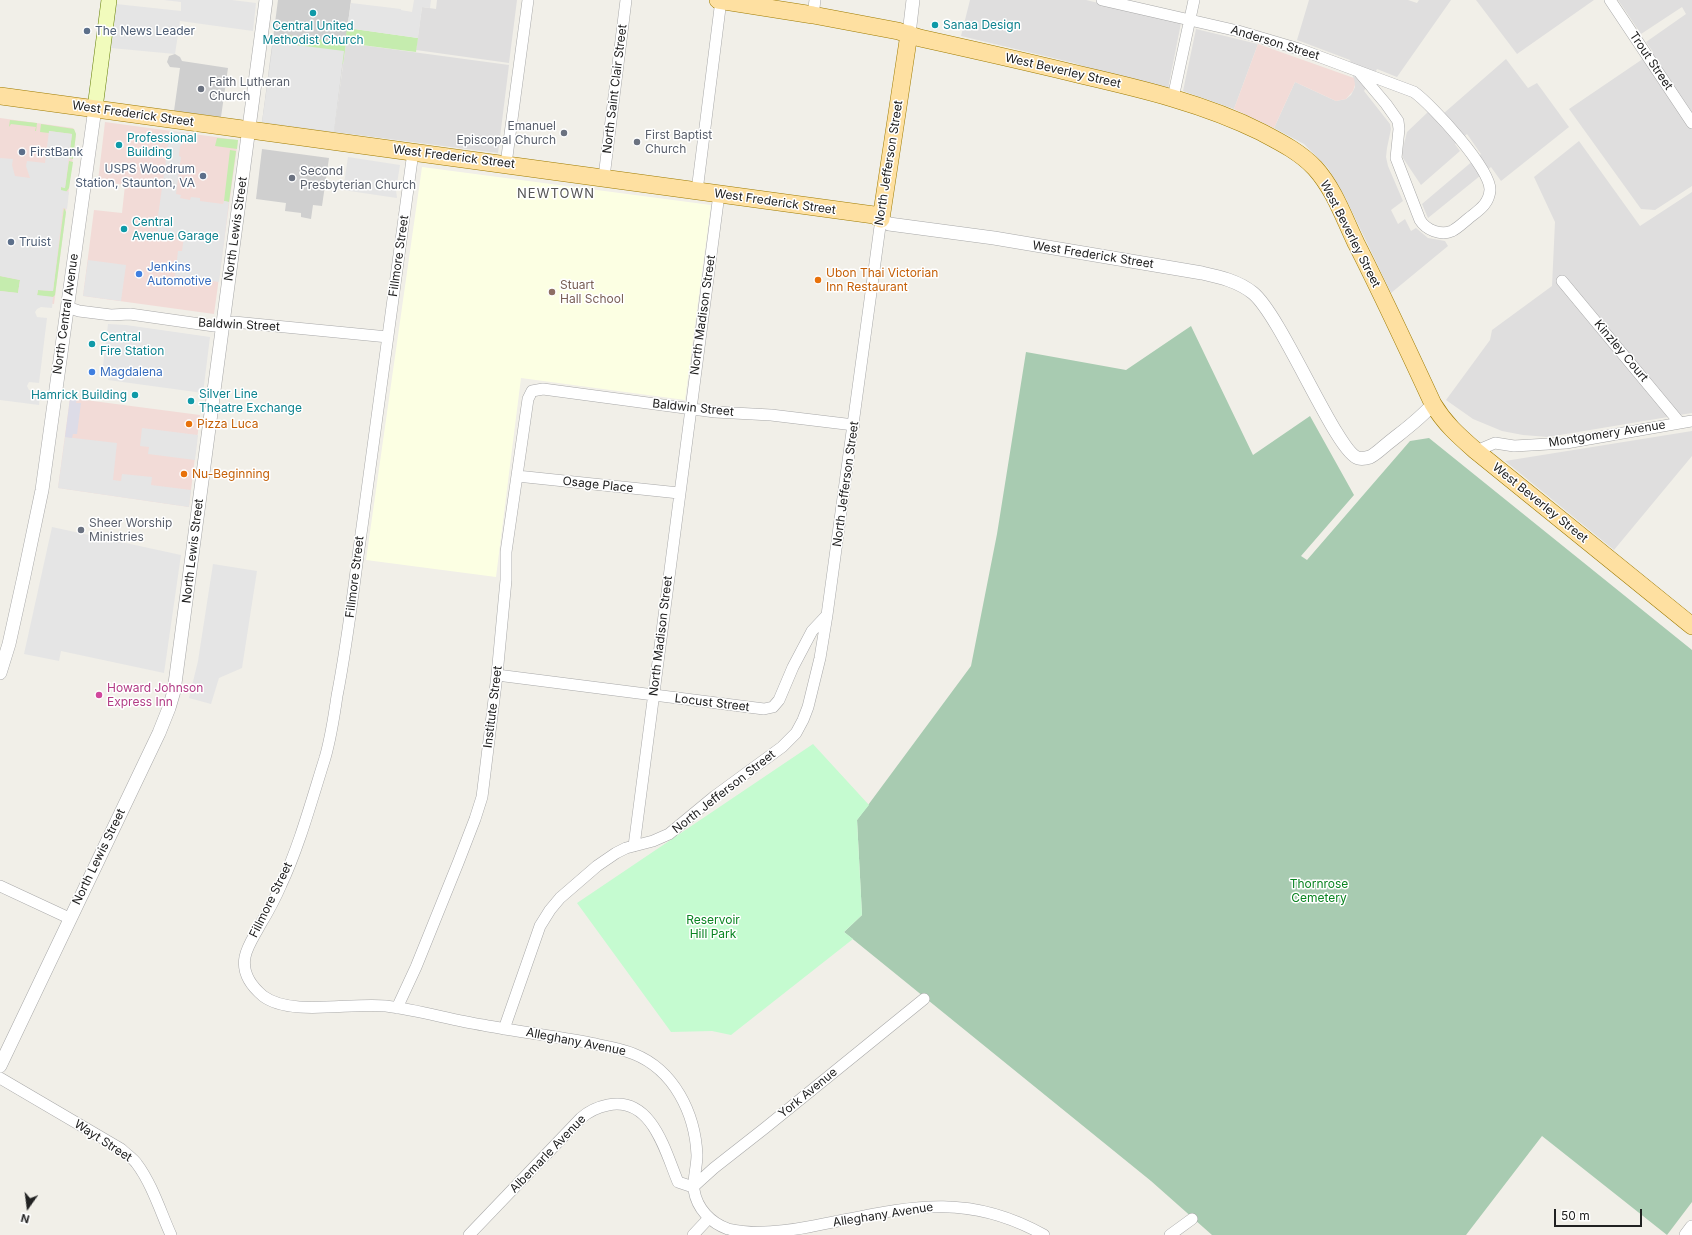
<!DOCTYPE html>
<style>
body{margin:0}
#map{position:relative;width:1692px;height:1235px;overflow:hidden;background:#f1efe8;font-family:Inter,sans-serif}
canvas{display:block}
.north{position:absolute;left:8px;top:1187px;width:40px;height:40px;-webkit-text-stroke:3px #fff;paint-order:stroke;rotate:194deg;font-size:11px;font-weight:700;line-height:16px;text-align:center;color:#212121}
.north::after{content:'';display:block;margin:auto;width:14px;height:18px;background:#212121;clip-path:polygon(50% 0,100% 100%,50% 72%,0 100%)}
.scale{position:absolute;left:1554px;top:1209px;width:88px;height:18px;box-sizing:border-box;border:2px solid #212121;border-top:0;padding-left:5px;font-size:12px;line-height:14px;white-space:nowrap;color:#212121;-webkit-text-stroke:3px #fff;paint-order:stroke}
</style>
<div id="map">
<canvas width="1692" height="1235"></canvas>
<div class="north">N</div>
<div class="scale">50 m</div>
</div>
<script>
const g = document.querySelector('canvas').getContext('2d');
g.lineJoin = 'round';
function paint(path, color) { g.fillStyle = color; g.fill(path, 'evenodd'); }
function stroke(path, color, width, dash) { g.strokeStyle = color; g.lineWidth = width; g.lineCap = dash ? 'butt' : 'round'; g.setLineDash(dash || []); g.stroke(path); }
function label(font, color, halo, rows, align = 'center') {
  g.font = font + ' Inter,sans-serif'; g.lineWidth = 3; g.setLineDash([]); g.textBaseline = 'middle'; g.strokeStyle = halo; g.fillStyle = color; for (const [text, x, y, turn = 0] of rows) {
    g.save(); g.translate(x, y); g.rotate((+turn || 0) * Math.PI / 180); g.textAlign = isNaN(turn) ? turn : align; if (halo) g.strokeText(text, 0, 0); g.fillText(text, 0, 0); g.restore();
  }
}
const residential = new Path2D(`
 M 437,0 L 517,0 L 509,63 L 416,50 L 422,7 L 436,9 Z
 M 970,0 L 1086,0 L 1181,23 L 1168,89 L 1101,73 L 1074,63 L 961,36 Z
 M 1309,0 L 1408,0 L 1417,3 L 1419,0 L 1451,0 L 1397,77 L 1377,69 L 1364,91 L 1390,124 L 1391,129 L 1387,148 L 1386,157 L 1388,166 L 1403,201 L 1391,210 L 1398,224 L 1405,219 L 1411,231 L 1416,228 L 1428,238 L 1445,241 L 1448,246 L 1391,293 L 1346,199 L 1328,168 L 1304,144 L 1274,128 L 1295,82 L 1336,101 L 1346,99 L 1351,95 L 1355,87 L 1350,60 L 1297,40 Z
 M 1476,0 L 1594,0 L 1517,54 Z
 M 1618,0 L 1692,0 L 1692,186 L 1655,210 L 1641,209 L 1569,109 L 1653,52 L 1646,42 L 1686,14 L 1682,7 L 1641,34 Z
 M 1196,29 L 1258,44 L 1234,109 L 1183,91 Z
 M 346,43 L 509,65 L 498,153 L 334,132 Z
 M 1506,59 L 1528,88 L 1537,83 L 1569,127 L 1501,181 L 1491,167 L 1428,218 L 1422,204 L 1481,154 L 1467,134 L 1455,144 L 1460,151 L 1421,185 L 1403,158 L 1402,152 L 1407,132 L 1428,112 L 1436,120 Z
 M 1579,141 L 1640,226 L 1692,192 L 1692,413 L 1548,437 L 1523,435 L 1502,431 L 1473,419 L 1446,400 L 1490,340 L 1492,330 L 1552,286 L 1555,222 L 1534,177 Z
 M 1692,431 L 1692,456 L 1614,550 L 1505,461 Z`);
const commercial = new Path2D(`
 M 1258,44 L 1354,78 L 1355,85 L 1353,91 L 1346,99 L 1336,101 L 1295,82 L 1274,128 L 1234,109 Z
 M 0,118 L 73,128 L 76,134 L 54,304 L 0,297 Z
 M 105,122 L 238,140 L 214,314 L 83,296 L 94,210 L 122,213 L 125,185 L 98,181 Z
 M 70,398 L 200,415 L 189,507 L 58,488 Z`);
const education = new Path2D(`
 M 422,167 L 711,205 L 685,400 L 521,378 L 496,577 L 366,560 Z`);
const religious = new Path2D(`
 M 278,0 L 351,0 L 334,132 L 262,122 Z
 M 175,54 L 180,57 L 182,61 L 228,68 L 221,117 L 174,111 L 180,68 L 170,67 L 167,62 L 169,56 Z
 M 262,149 L 329,158 L 322,206 L 313,205 L 311,219 L 301,217 L 301,213 L 285,211 L 286,203 L 256,199 Z`);
const grass = new Path2D(`
 M 347,28 L 418,38 L 416,52 L 346,43 L 343,64 L 287,46 L 288,38 L 286,35 L 345,43 Z
 M 10,120 L 37,123 L 36,131 L 35,131 L 36,127 L 11,124 L 9,127 Z
 M 41,124 L 74,129 L 76,134 L 73,159 L 69,158 L 72,134 L 49,131 L 49,133 L 40,132 Z
 M 217,138 L 238,140 L 237,149 L 215,146 Z
 M 230,150 L 236,151 L 229,202 L 224,201 Z
 M 69,161 L 73,162 L 69,188 L 66,192 L 61,191 L 61,187 L 65,188 Z
 M 64,208 L 66,212 L 55,295 L 53,297 L 37,296 L 38,290 L 53,291 Z
 M 0,276 L 20,280 L 18,293 L 0,291 Z`);
const cemetery = new Path2D(`
 M 1191,326 L 1253,455 L 1310,416 L 1354,495 L 1301,556 L 1307,560 L 1410,441 L 1429,438 L 1692,650 L 1692,1202 L 1667,1235 L 1542,1136 L 1466,1235 L 1212,1235 L 1151,1181 L 844,932 L 862,915 L 857,820 L 971,666 L 997,534 L 1026,352 L 1126,370 Z`);
const park = new Path2D(`
 M 813,744 L 869,805 L 857,820 L 862,915 L 844,932 L 853,939 L 731,1035 L 712,1031 L 671,1032 L 577,903 Z`);
const parking = new Path2D(`
 M 164,0 L 232,0 L 256,3 L 253,31 L 180,21 L 175,54 L 111,48 L 116,4 L 181,11 L 181,2 Z
 M 414,0 L 431,0 L 430,8 L 422,7 L 418,38 L 347,28 L 351,3 L 401,9 L 401,10 L 412,12 Z
 M 273,42 L 344,51 L 334,132 L 262,122 Z
 M 49,131 L 72,134 L 65,188 L 61,187 L 61,190 L 69,192 L 67,209 L 63,208 L 53,291 L 38,290 L 37,295 L 53,297 L 52,308 L 41,307 L 37,309 L 35,312 L 37,317 L 47,318 L 39,383 L 29,382 L 27,386 L 29,390 L 40,392 L 39,405 L 0,400 L 0,291 L 18,293 L 20,280 L 0,276 L 0,158 L 13,159 L 12,165 L 15,176 L 30,178 L 26,166 L 27,161 L 45,163 Z
 M 170,131 L 185,133 L 183,144 L 180,146 L 179,154 L 179,156 L 181,157 L 176,194 L 181,195 L 180,198 L 190,200 L 191,197 L 200,198 L 200,201 L 223,204 L 224,201 L 229,202 L 219,282 L 175,276 L 178,251 L 182,251 L 184,236 L 157,232 L 159,217 L 158,216 Z
 M 348,157 L 400,165 L 396,190 L 397,198 L 343,190 Z
 M 88,260 L 126,265 L 121,301 L 83,296 Z
 M 108,324 L 126,325 L 210,337 L 203,393 L 108,380 L 110,367 L 103,366 Z
 M 142,428 L 198,435 L 195,460 L 148,454 L 149,447 L 140,446 Z
 M 65,437 L 117,443 L 113,480 L 121,481 L 122,474 L 152,477 L 151,485 L 191,490 L 189,507 L 58,488 Z
 M 52,527 L 181,555 L 164,673 L 61,651 L 59,661 L 24,654 Z
 M 213,564 L 257,571 L 242,668 L 219,678 L 211,704 L 189,698 L 198,661 Z`);
const plaza = new Path2D(`
 M 70,398 L 77,399 L 76,403 L 81,403 L 77,434 L 73,434 L 72,438 L 65,437 Z`);
const minor = new Path2D(`
 M 1102,0 L 1238,31 L 1299,49 L 1414,92 C 1432,105 1491,169 1490,190 C 1489,204 1479,210 1469,218 C 1464,222 1458,228 1452,231 C 1441,236 1426,230 1420,220 L 1396,158 L 1399,129 L 1398,121 L 1386,104 L 1359,72
 M 1610,0 L 1692,123
 M 813,15 L 815,0
 M 1173,98 L 1194,0
 M 413,152 C 396,277 379,402 362,527 C 354,583 348,640 337,696 C 334,717 331,737 325,758 C 312,799 299,847 281,885 C 275,899 268,912 260,925 C 255,935 247,946 245,957 C 242,973 251,986 263,996 C 291,1017 351,1002 386,1006 C 419,1010 451,1020 483,1025 C 519,1032 555,1036 590,1043 C 604,1046 620,1048 634,1054 C 674,1070 695,1113 697,1155 C 697,1166 693,1179 694,1190 C 697,1209 711,1223 728,1229 C 754,1235 782,1232 808,1227 C 896,1211 959,1187 1044,1235
 M 506,164 L 528,0
 M 604,177 L 626,0
 M 697,191 L 721,0
 M 1562,281 L 1680,423
 M 67,307 L 79,311 L 111,315 L 130,314 L 214,326 L 234,322 L 388,337
 M 1476,451 L 1495,443 L 1514,446 L 1566,443 L 1692,421
 M 517,476 L 679,493
 M 497,675 L 764,709 L 773,707 L 779,700 L 793,667 L 812,631 L 827,615
 M 634,846 L 719,194
 M 0,886 L 69,918
 M 397,1008 L 416,967 L 458,863 L 475,819 L 482,797 L 497,675 L 506,580 L 506,552 L 528,399 L 532,391 L 543,389 L 715,412 L 771,415 L 854,425
 M 504,1029 L 540,926 L 550,910 L 560,898 L 597,866 L 616,853 L 626,848 L 653,841 L 669,834 L 715,796 L 782,747 L 796,733 L 803,720 L 808,707 L 820,658 L 827,615 L 881,219
 M 0,1078 L 121,1149 C 126,1154 133,1158 137,1164 C 152,1184 161,1213 171,1235
 M 469,1235 L 581,1118 C 589,1111 598,1107 608,1105 C 652,1096 665,1151 678,1182 L 693,1187 L 714,1168 L 765,1128 L 924,999
 M 693,1235 L 708,1219
 M 1170,1235 L 1192,1219`);
const tertiary = new Path2D(`
 M 909,34 L 913,0
 M 881,219 L 889,224 L 994,238 L 1202,273 C 1220,277 1238,281 1253,293 C 1282,317 1337,453 1358,458 C 1362,459 1367,458 1370,457 C 1376,454 1382,448 1387,444 C 1403,431 1419,420 1433,404
 M 0,673 L 9,644 L 24,576 L 42,490 L 95,108
 M 0,1066 L 159,733 L 169,708 L 174,691 L 266,0
 M 1686,1235 L 1692,1227`);
const secondary = new Path2D(`
 M 95,108 L 109,0`);
const primary = new Path2D(`
 M 718,0 L 813,15 L 898,31 L 920,38 C 974,50 1028,62 1081,75 C 1142,89 1205,104 1261,132 C 1280,142 1300,152 1315,168 C 1334,189 1344,218 1356,243 C 1383,296 1408,350 1433,404 C 1445,424 1459,436 1476,451 L 1692,626
 M 0,96 L 874,215 L 881,219 L 909,34`);
const markers = [
 [313,13,4,"#0f9aa8"],
 [935,25,4,"#0f9aa8"],
 [87,31,4,"#5c6f8a"],
 [201,89,4,"#6b7280"],
 [564,133,4,"#6b7280"],
 [637,142,4,"#6b7280"],
 [119,145,4,"#0f9aa8"],
 [22,152,4,"#5c6f8a"],
 [203,176,4,"#5c6f8a"],
 [292,178,4,"#6b7280"],
 [124,229,4,"#0f9aa8"],
 [11,242,4,"#5c6f8a"],
 [139,274,4,"#3f7fe0"],
 [818,280,4,"#e8710a"],
 [552,292,4,"#8d6e63"],
 [92,344,4,"#0f9aa8"],
 [92,372,4,"#3f7fe0"],
 [135,395,4,"#0f9aa8"],
 [191,401,4,"#0f9aa8"],
 [189,424,4,"#e8710a"],
 [184,474,4,"#e8710a"],
 [81,530,4,"#6b7280"],
 [99,695,4,"#d1479c"]
];
const cultureNames = [
 ["Sanaa Design",943,25],
 ["Central United",313,26,"center"],
 ["Methodist Church",313,40,"center"],
 ["Professional",127,138],
 ["Building",127,152],
 ["Central",132,222],
 ["Avenue Garage",132,236],
 ["Central",100,337],
 ["Fire Station",100,351],
 ["Silver Line",199,394],
 ["Theatre Exchange",199,408],
 ["Hamrick Building",127,395,"right"]
];
const serviceNames = [
 ["The News Leader",95,31],
 ["FirstBank",30,152],
 ["USPS Woodrum",195,169,"right"],
 ["Station, Staunton, VA",195,183,"right"],
 ["Truist",19,242]
];
const streetNames = [
 ["Anderson Street",1275,43,17],
 ["Trout Street",1651,61,56],
 ["West Beverley Street",1063,71,13],
 ["North Saint Clair Street",615,89,-83],
 ["West Frederick Street",133,114,8],
 ["West Frederick Street",454,157,7],
 ["North Jefferson Street",889,163,-81],
 ["West Frederick Street",775,202,8],
 ["North Lewis Street",236,229,-82],
 ["West Beverley Street",1350,234,63],
 ["West Frederick Street",1093,255,9],
 ["Fillmore Street",399,256,-82],
 ["North Central Avenue",66,314,-82],
 ["North Madison Street",703,315,-82],
 ["Baldwin Street",239,325,3],
 ["Kinzley Court",1621,351,50],
 ["Baldwin Street",693,408,6],
 ["Montgomery Avenue",1607,434,-9],
 ["North Jefferson Street",846,484,-82],
 ["Osage Place",598,485,6],
 ["West Beverley Street",1540,503,39],
 ["North Lewis Street",193,551,-83],
 ["Fillmore Street",355,577,-83],
 ["North Madison Street",661,636,-83],
 ["Locust Street",712,703,7],
 ["Institute Street",493,707,-83],
 ["North Jefferson Street",724,792,-38],
 ["North Lewis Street",99,857,-64],
 ["Fillmore Street",271,900,-64],
 ["Alleghany Avenue",576,1042,11],
 ["York Avenue",808,1093,-39],
 ["Wayt Street",103,1141,33],
 ["Albemarle Avenue",548,1154,-46],
 ["Alleghany Avenue",883,1215,-9]
];
const worshipNames = [
 ["Faith Lutheran",209,82],
 ["Church",209,96],
 ["Emanuel",556,126,"right"],
 ["Episcopal Church",556,140,"right"],
 ["First Baptist",645,135],
 ["Church",645,149],
 ["Second",300,171],
 ["Presbyterian Church",300,185],
 ["Sheer Worship",89,523],
 ["Ministries",89,537]
];
const shopNames = [
 ["Jenkins",147,267],
 ["Automotive",147,281],
 ["Magdalena",100,372]
];
const foodNames = [
 ["Ubon Thai Victorian",826,273],
 ["Inn Restaurant",826,287],
 ["Pizza Luca",197,424],
 ["Nu-Beginning",192,474]
];
const educationNames = [
 ["Stuart",560,285],
 ["Hall School",560,299]
];
const hotelNames = [
 ["Howard Johnson",107,688],
 ["Express Inn",107,702]
];
const parkNames = [
 ["Thornrose",1319,884],
 ["Cemetery",1319,898],
 ["Reservoir",713,920],
 ["Hill Park",713,934]
];
const neighbourhoodNames = [
 ["NEWTOWN",556,194]
];
paint(residential, '#dfdede');
paint(commercial, '#f2dbd7');
paint(education, '#fcffe3');
paint(religious, '#cfcfcf');
paint(grass, '#c5ecae');
paint(cemetery, '#a8cbb1');
paint(park, '#c5fbd0');
paint(parking, '#e5e5e5');
paint(plaza, '#dddce7');
stroke(minor, '#a8a8a8', 12);
stroke(tertiary, '#a8a8a8', 14);
stroke(secondary, '#627d03', 16);
stroke(primary, '#9e7b00', 18);
stroke(minor, '#fff', 11);
stroke(tertiary, '#fff', 13);
stroke(secondary, '#f1fbbc', 15);
stroke(primary, '#fee0a1', 17);
for (const [x, y, r, color] of markers) { const dot = new Path2D(); dot.arc(x, y, r, 0, 2 * Math.PI); g.fillStyle = color; g.fill(dot); stroke(dot, '#fff', 1.5); }
label('12px', '#0d838f', '#fff', cultureNames, 'left');
label('12px', '#4e5e75', '#fff', serviceNames, 'left');
label('12px', '#212121', '#fff', streetNames);
label('12px', '#5b616d', '#fff', worshipNames, 'left');
label('12px', '#366cbe', '#fff', shopNames, 'left');
label('12px', '#c56008', '#fff', foodNames, 'left');
label('12px', '#785e54', '#fff', educationNames, 'left');
label('12px', '#b23c85', '#fff', hotelNames, 'left');
label('12px', '#0a8422', '#fff', parkNames);
g.letterSpacing = '1px';
label('13px', '#545454', '#fff', neighbourhoodNames);
g.letterSpacing = '0px';
</script>
